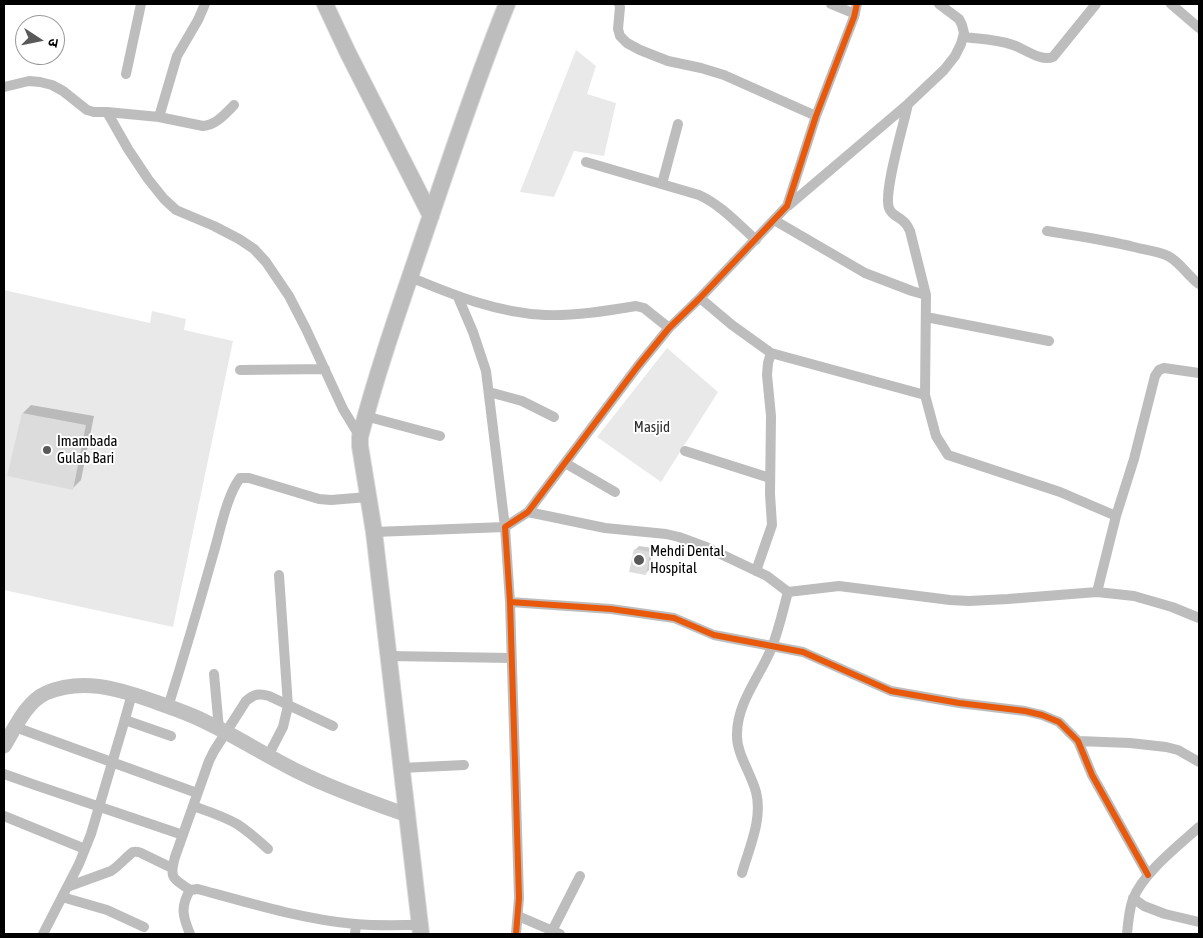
<!DOCTYPE html>
<meta charset="utf-8">
<style>
body{margin:0}
#map{position:relative;width:1203px;height:938px;overflow:hidden;background:#fff;font-family:"Asap Condensed","Noto Sans Devanagari",sans-serif}
canvas{display:block}
.frame{position:absolute;inset:0;border:5px solid #000;pointer-events:none}
.north{position:absolute;left:15px;top:15px;width:50px;height:50px;box-sizing:border-box;background:#fff;border:1px solid #999;border-radius:50%;rotate:101deg;font-size:14px;font-weight:700;line-height:20px;text-align:center;color:#000}
.north::after{content:'';display:block;margin:auto;width:18px;height:22px;background:#595959;clip-path:polygon(50% 0,100% 100%,50% 72%,0 100%)}
</style>
<div id="map">
<canvas width="1203" height="938"></canvas>
<div class="frame"></div>
<div class="north">उ</div>
</div>
<script>
const g = document.querySelector('canvas').getContext('2d');
g.lineJoin = 'round';
function paint(path, color) { g.fillStyle = color; g.fill(path, 'evenodd'); }
function stroke(path, color, width, dash) { g.strokeStyle = color; g.lineWidth = width; g.lineCap = dash ? 'butt' : 'round'; g.setLineDash(dash || []); g.stroke(path); }
function label(font, color, halo, rows, align = 'center') {
  g.font = font + ' "Asap Condensed",sans-serif'; g.lineWidth = 4; g.setLineDash([]); g.textBaseline = 'middle'; g.strokeStyle = halo; g.fillStyle = color; for (const [text, x, y, turn = 0] of rows) {
    g.save(); g.translate(x, y); g.rotate((+turn || 0) * Math.PI / 180); g.textAlign = isNaN(turn) ? turn : align; if (halo) g.strokeText(text, 0, 0); g.fillText(text, 0, 0); g.restore();
  }
}
const green = new Path2D(`
 M 576,50 L 596,66 L 587,94 L 616,103 L 604,156 L 574,151 L 554,197 L 520,192 Z
 M 4,290 L 150,323 L 152,311 L 186,319 L 184,330 L 233,341 L 173,627 L 4,590 Z
 M 667,348 L 718,392 L 661,482 L 597,437 Z`);
const shadow = new Path2D(`
 M 31,405 L 94,416 L 81,480 L 72,489 L 23,413 Z
 M 639,546 L 653,548 L 649,570 L 645,574 L 635,550 Z`);
const building = new Path2D(`
 M 22,413 L 86,425 L 73,490 L 7,476 Z
 M 634,549 L 650,552 L 646,575 L 629,572 Z`);
const street = new Path2D(`
 M 619,4 L 620,7 L 618,29 L 620,36 L 627,43 L 640,50 L 668,61 L 701,68 L 724,75 L 816,116
 M 831,4 L 855,14
 M 1171,4 L 1199,28
 M 963,37 C 980,39 997,39 1013,45 C 1025,49 1041,62 1053,57 L 1096,4
 M 126,74 L 141,4
 M 4,87 L 29,81 L 40,82 L 52,85 L 63,91 L 87,110 L 94,112 L 107,112 L 159,117 L 203,126 C 216,125 225,114 234,105
 M 908,104 C 904,124 883,192 889,208 C 892,216 898,216 903,221 C 907,224 908,227 910,231 L 926,295 L 925,395
 M 107,112 L 128,149 L 148,179 L 164,199 L 176,210 L 214,226 L 239,239 L 254,249 L 266,262 L 289,296 L 306,329 L 343,409 L 360,437
 M 159,117 L 177,56 L 198,20 L 205,4
 M 586,162 L 699,195 C 721,205 738,224 756,240
 M 662,184 L 678,124
 M 788,206 L 908,104 L 944,70 L 955,56 L 961,44 L 964,33 L 962,25 L 959,19 L 939,4
 M 774,220 L 865,273 L 912,291 L 926,295
 M 1047,231 C 1077,236 1106,240 1134,247 C 1145,250 1158,251 1168,256 C 1180,262 1188,276 1199,284
 M 410,277 C 453,295 498,313 545,315 C 575,316 606,311 636,306 L 644,308 L 669,328
 M 700,298 L 732,325 L 771,353
 M 926,317 L 1049,341
 M 240,370 L 325,369
 M 489,392 L 522,401 L 554,417
 M 365,416 L 440,436
 M 685,451 L 770,478
 M 565,463 L 615,492
 M 528,512 L 605,528 L 666,534 L 679,537 L 706,547 L 767,576 L 788,592 C 783,610 779,629 772,647 C 761,675 737,702 737,734 C 736,753 751,773 756,792 C 763,819 749,848 742,873
 M 1116,516 L 1134,459 L 1155,376 L 1159,370 L 1164,368 L 1199,373
 M 374,532 L 505,527 L 486,371 L 473,332 L 458,297
 M 756,571 L 772,525 L 770,494 L 771,416 L 767,375 L 768,363 L 771,353 L 925,395 L 936,436 L 948,455 L 1060,492 L 1116,516 L 1097,592
 M 788,592 L 839,586 L 950,600 L 969,601 L 1008,599 L 1097,592 L 1134,596 L 1172,607 L 1199,618
 M 510,602 L 611,609 L 674,618 L 714,635 L 803,652 L 891,691 L 959,703 L 1025,711 L 1042,715 L 1059,722 L 1078,741 L 1092,775 L 1148,875
 M 388,656 L 511,658
 M 214,674 L 219,729
 M 168,707 C 184,656 199,605 213,555 C 220,532 226,497 240,478 L 249,478 L 319,499 L 331,500 L 368,497
 M 125,720 L 171,736
 M 15,727 L 197,793
 M 1078,741 L 1130,743 L 1166,747 L 1178,750 L 1199,762
 M 268,756 L 283,727 L 288,706 L 279,575
 M 401,768 L 464,765
 M 4,774 L 35,785 L 183,835
 M 193,806 C 207,811 223,816 237,824 C 248,831 258,840 268,849
 M 4,816 L 85,849
 M 67,887 L 111,871 C 119,866 127,856 133,852 C 137,851 138,852 141,853 L 172,868
 M 190,890 C 173,878 169,879 175,857 L 209,761 L 214,751 L 246,701 C 254,694 259,693 269,696 L 333,726
 M 62,897 L 107,910 L 144,927
 M 1133,898 L 1144,906 L 1165,914 L 1199,922
 M 518,916 L 560,934
 M 552,931 L 580,876
 M 43,934 L 79,864 L 91,834 L 123,726 L 132,694
 M 190,934 C 183,917 180,907 190,890 L 198,889 C 249,903 302,919 355,924 C 377,926 399,925 420,925
 M 355,934 L 356,924
 M 516,934 L 519,898 L 515,763 L 510,602 L 505,527 L 528,512 L 537,500 L 638,366 L 669,328 L 700,298 L 787,206 L 816,116 L 854,17 L 857,4
 M 1127,934 C 1128,922 1129,910 1133,899 C 1143,873 1178,846 1199,827`);
const secondary = new Path2D(`
 M 4,746 C 15,728 26,702 46,693 C 81,678 116,688 150,700 C 164,705 179,710 193,716 C 230,732 264,755 301,773 C 335,790 371,802 407,815`);
const primary = new Path2D(`
 M 325,4 L 348,53 L 431,216
 M 421,934 L 374,532 L 360,446 L 360,437 C 379,364 405,292 429,221 C 454,148 478,75 507,4`);
const cycleway = new Path2D(`
 M 510,602 L 611,609 L 674,618 L 714,635 L 803,652 L 891,691 L 959,703 L 1025,711 L 1042,715 L 1059,722 L 1078,741 L 1092,775 L 1148,875
 M 516,934 L 519,898 L 515,763 L 510,602 L 505,527 L 528,512 L 537,500 L 638,366 L 669,328 L 700,298 L 787,206 L 816,116 L 854,17 L 857,4`);
const markers = [
 [47,450,5,"#595959"],
 [639,560,6,"#595959"]
];
const parkNames = [
 ["Masjid",652,427]
];
const poiNames = [
 ["Imambada",57,441],
 ["Gulab Bari",57,458],
 ["Mehdi Dental",650,551],
 ["Hospital",650,568]
];
paint(green, '#e9e9e9');
paint(shadow, '#0003');
paint(building, '#dcdcdc');
stroke(primary, '#dbdbdb', 18);
stroke(street, '#bdbdbd', 10);
stroke(secondary, '#c0c0c0', 15);
stroke(primary, '#bdbdbd', 16);
stroke(cycleway, '#e8590c', 6);
for (const [x, y, r, color] of markers) { const dot = new Path2D(); dot.arc(x, y, r, 0, 2 * Math.PI); g.fillStyle = color; g.fill(dot); stroke(dot, '#fff', 2); }
label('15px', '#2e2e2e', '#fff', parkNames);
label('15px', '#000', '#fff', poiNames, 'left');
</script>
